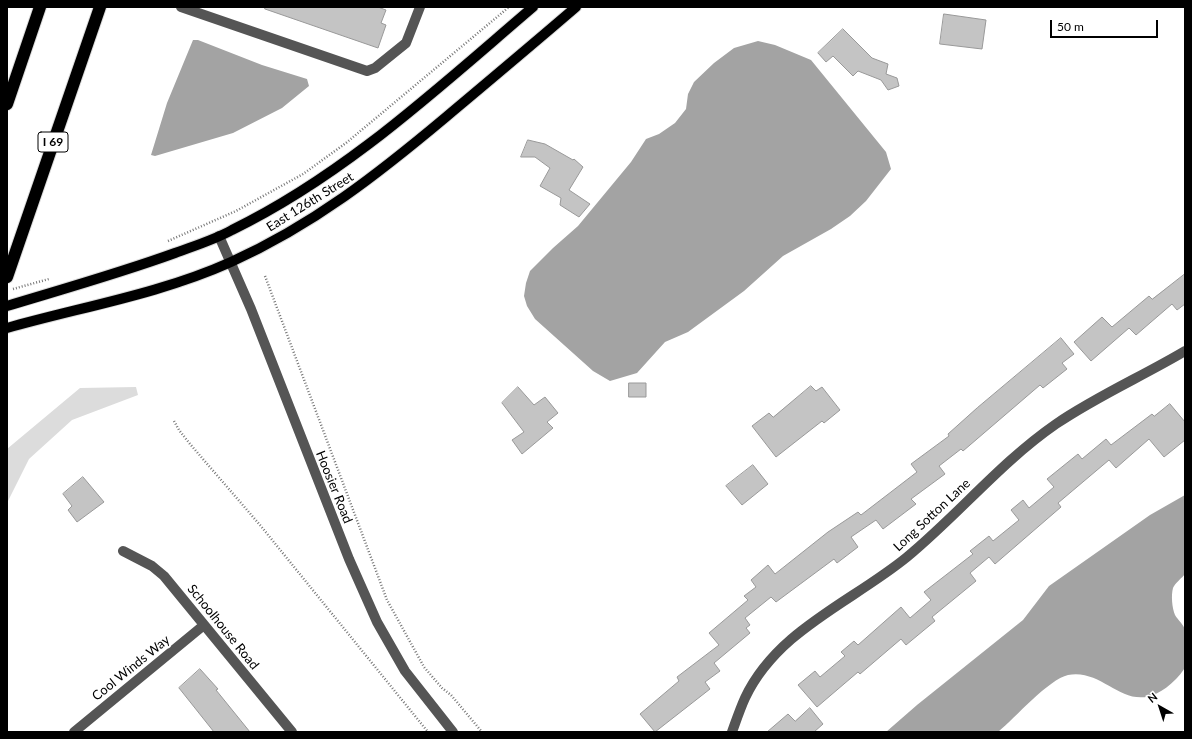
<!DOCTYPE html>
<style>
body{margin:0}
#map{position:relative;width:1192px;height:739px;overflow:hidden;background:#fff;font-family:Lato,sans-serif}
canvas{display:block}
.frame{position:absolute;inset:0;border:8px solid #000;pointer-events:none}
.north{position:absolute;left:1140px;top:687px;width:40px;height:40px;-webkit-text-stroke:3px #fff;paint-order:stroke;rotate:321deg;font-size:11px;font-weight:700;line-height:16px;text-align:center;color:#000}
.north::after{content:'';display:block;margin:auto;width:14px;height:18px;background:#000;clip-path:polygon(50% 0,100% 100%,50% 72%,0 100%)}
.scale{position:absolute;left:1050px;top:20px;width:108px;height:18px;box-sizing:border-box;border:2px solid #000;border-top:0;padding-left:5px;font-size:12px;line-height:14px;white-space:nowrap;color:#000;-webkit-text-stroke:3px #fff;paint-order:stroke}
</style>
<div id="map">
<canvas width="1192" height="739"></canvas>
<div class="frame"></div>
<div class="north">N</div>
<div class="scale">50 m</div>
</div>
<script>
const g = document.querySelector('canvas').getContext('2d');
g.lineJoin = 'round';
function paint(path, color) { g.fillStyle = color; g.fill(path, 'evenodd'); }
function stroke(path, color, width, dash) { g.strokeStyle = color; g.lineWidth = width; g.lineCap = dash ? 'butt' : 'round'; g.setLineDash(dash || []); g.stroke(path); }
function label(font, color, halo, rows, align = 'center') {
  g.font = font + ' Lato,sans-serif'; g.lineWidth = 4; g.setLineDash([]); g.textBaseline = 'middle'; g.strokeStyle = halo; g.fillStyle = color; for (const [text, x, y, turn = 0] of rows) {
    g.save(); g.translate(x, y); g.rotate((+turn || 0) * Math.PI / 180); g.textAlign = isNaN(turn) ? turn : align; if (halo) g.strokeText(text, 0, 0); g.fillText(text, 0, 0); g.restore();
  }
}
const green = new Path2D(`
 M 136,387 L 138,395 L 72,420 L 29,459 L 7,503 L 7,449 L 80,388 Z`);
const water = new Path2D(`
 M 193,40 L 198,40 L 262,65 L 307,79 L 309,86 L 282,108 L 233,133 L 155,156 L 151,155 L 167,103 Z
 M 758,41 L 775,45 L 811,60 L 886,152 L 891,169 L 866,201 L 850,216 L 831,229 L 783,256 L 744,291 L 688,332 L 665,342 L 637,373 L 610,381 L 593,371 L 535,319 L 527,306 L 524,296 L 526,283 L 530,271 L 553,248 L 578,226 L 631,162 L 646,139 L 659,134 L 675,123 L 686,109 L 688,94 L 694,82 L 714,63 L 734,48 Z
 M 1185,495 L 1185,574 C 1182,578 1175,583 1173,588 C 1171,595 1172,608 1175,615 C 1178,620 1184,625 1185,630 C 1187,638 1186,659 1185,667 C 1184,670 1179,676 1176,679 C 1129,726 1109,667 1068,675 C 1049,679 1015,718 998,732 L 886,732 L 917,705 L 1013,628 L 1023,620 L 1049,586 L 1150,515 Z`);
const building = new Path2D(`
 M 265,7 L 378,7 L 386,10 L 381,23 L 386,25 L 378,48 L 265,9 Z
 M 944,14 L 986,20 L 982,49 L 940,44 Z
 M 843,29 L 872,58 L 888,64 L 886,74 L 897,78 L 899,86 L 888,90 L 881,80 L 858,71 L 853,76 L 833,56 L 826,62 L 818,53 Z
 M 528,140 L 545,144 L 573,160 L 574,159 L 583,167 L 569,190 L 590,204 L 579,217 L 560,205 L 561,198 L 540,186 L 550,168 L 535,157 L 521,157 Z
 M 1185,274 L 1185,304 L 1177,310 L 1172,304 L 1136,335 L 1129,328 L 1091,361 L 1074,342 L 1102,317 L 1112,327 L 1149,296 L 1152,299 Z
 M 1061,338 L 1074,354 L 1062,363 L 1067,369 L 1043,388 L 1040,385 L 963,451 L 961,449 L 939,466 L 945,474 L 911,499 L 916,504 L 883,529 L 876,520 L 851,537 L 858,547 L 837,563 L 834,559 L 776,602 L 771,597 L 745,618 L 750,625 L 746,628 L 750,633 L 714,663 L 720,671 L 705,682 L 710,689 L 655,732 L 640,714 L 679,681 L 677,677 L 719,645 L 709,633 L 748,600 L 744,596 L 756,587 L 751,580 L 768,565 L 775,574 L 828,532 L 858,512 L 861,515 L 917,472 L 911,464 L 949,436 L 948,434 L 977,408 Z
 M 629,383 L 646,383 L 646,397 L 629,397 Z
 M 811,386 L 816,391 L 822,387 L 840,410 L 824,423 L 822,421 L 776,457 L 752,426 L 769,413 L 773,417 Z
 M 518,387 L 534,405 L 545,397 L 558,413 L 547,422 L 553,428 L 522,454 L 512,440 L 524,432 L 502,403 Z
 M 1170,404 L 1185,422 L 1185,440 L 1164,457 L 1149,439 L 1116,468 L 1109,460 L 1058,503 L 1061,507 L 995,564 L 989,557 L 970,573 L 976,581 L 932,617 L 935,621 L 906,645 L 901,639 L 860,674 L 858,672 L 817,707 L 798,685 L 815,671 L 820,677 L 845,656 L 841,652 L 854,641 L 858,645 L 901,607 L 910,618 L 931,600 L 924,592 L 973,554 L 970,551 L 989,536 L 993,541 L 1019,520 L 1011,510 L 1023,500 L 1029,508 L 1054,487 L 1047,479 L 1078,454 L 1082,459 L 1106,439 L 1111,445 L 1152,414 L 1154,416 Z
 M 753,465 L 768,484 L 742,505 L 726,486 Z
 M 83,477 L 104,502 L 77,522 L 68,510 L 72,506 L 63,494 Z
 M 200,669 L 218,689 L 216,690 L 250,732 L 214,732 L 179,688 Z
 M 810,708 L 823,724 L 814,732 L 767,732 L 788,714 L 795,721 Z`);
const path = new Path2D(`
 M 168,241 L 236,211 L 303,174 L 346,143 L 509,7
 M 265,276 L 387,600 L 424,667 L 442,688 L 451,695 L 482,732
 M 13,289 L 49,279
 M 174,421 L 179,430 L 190,444 L 260,525 L 428,732`);
const minor = new Path2D(`
 M 181,7 L 367,71 L 375,68 L 406,43 L 420,7
 M 219,236 L 251,309 L 349,559 L 377,622 L 405,671 L 453,732
 M 123,551 L 152,566 L 164,576 L 292,732
 M 74,732 L 204,625
 M 732,732 C 736,721 740,709 745,698 C 777,630 852,602 907,557 C 959,514 1001,462 1056,424 C 1097,396 1143,376 1185,351`);
const major = new Path2D(`
 M 7,306 C 63,289 120,273 175,253 C 194,246 214,240 232,230 C 345,175 438,88 533,7
 M 7,328 C 81,307 160,294 231,262 C 313,225 378,174 446,117 C 490,80 533,44 576,7`);
const highway = new Path2D(`
 M 7,104 L 40,7
 M 7,277 L 100,7`);
const shields = [
 [53,142,30]
];
const shieldNames = [
 ["I 69",53,142]
];
const streetNames = [
 ["East 126th Street",310,202,-32],
 ["Hoosier Road",334,487,68],
 ["Long Sotton Lane",932,515,-43],
 ["Schoolhouse Road",223,627,51],
 ["Cool Winds Way",131,668,-39]
];
paint(green, '#dcdcdc');
paint(water, '#a3a3a3');
paint(building, '#c4c4c4');
stroke(building, '#999', 1);
stroke(major, '#dbdbdb', 12);
stroke(highway, '#dbdbdb', 14);
stroke(path, '#777', 2.5, [1, 2]);
stroke(minor, '#555', 10);
stroke(major, '#000', 10);
stroke(highway, '#000', 12);
for (const [x, y, w] of shields) { const box = new Path2D(); box.roundRect(x - w / 2, y - 10, w, 20, 3); g.fillStyle = '#fff'; g.fill(box); stroke(box, '#000', 1); }
label('bold 12px', '#000', null, shieldNames);
label('13px', '#000', '#fff', streetNames);
</script>
